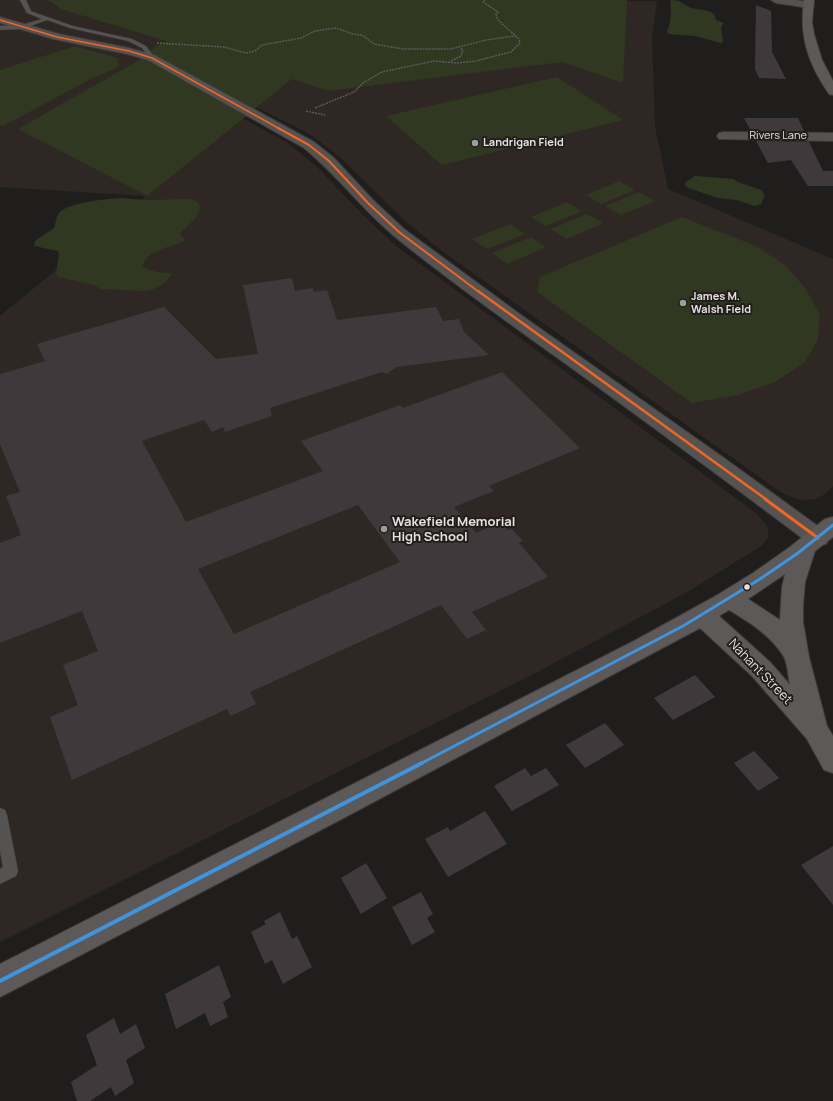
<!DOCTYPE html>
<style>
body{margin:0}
canvas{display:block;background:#201e1c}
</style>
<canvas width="833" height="1101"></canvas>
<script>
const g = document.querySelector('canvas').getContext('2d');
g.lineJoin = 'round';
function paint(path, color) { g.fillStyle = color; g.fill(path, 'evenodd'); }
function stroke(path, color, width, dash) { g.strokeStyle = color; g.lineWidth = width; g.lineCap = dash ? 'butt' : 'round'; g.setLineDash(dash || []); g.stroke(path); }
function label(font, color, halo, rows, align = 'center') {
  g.font = font + ' Manrope,sans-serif'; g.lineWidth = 4; g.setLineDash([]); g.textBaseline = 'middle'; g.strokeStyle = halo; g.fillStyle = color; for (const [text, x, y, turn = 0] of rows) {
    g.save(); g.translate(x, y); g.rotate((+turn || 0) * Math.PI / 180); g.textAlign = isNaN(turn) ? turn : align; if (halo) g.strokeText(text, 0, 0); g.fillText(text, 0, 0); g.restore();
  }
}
const built = new Path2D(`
 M 0,0 L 239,0 L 152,49 L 139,60 L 19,129 L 147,196 L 242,118 L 288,143 L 317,167 L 363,215 L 396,246 L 757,514 L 767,526 L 768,532 L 768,538 L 761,546 L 689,591 L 539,671 L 0,942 L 0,316 L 146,196 L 0,187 Z
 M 404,0 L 657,1 L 652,37 L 655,127 L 668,189 L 833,259 L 833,486 L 823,495 L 816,499 L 806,500 L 798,499 L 782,493 L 442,251 L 403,219 L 340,157 L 319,141 L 308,133 L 256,107 L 318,59 Z`);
const green = new Path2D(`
 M 48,0 L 627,0 L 623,83 L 562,62 L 328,91 L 292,79 L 147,196 L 18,129 L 139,60 L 152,49 L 166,41 L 61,9 Z
 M 671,0 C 682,0 682,5 692,8 C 699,10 707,9 714,14 L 716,20 L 724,23 L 721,27 L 723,42 L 721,43 L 695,36 L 669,34 L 667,32 C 671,20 672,14 670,1 Z
 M 75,46 L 114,57 L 118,59 L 119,64 L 116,68 L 89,80 L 3,126 L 0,125 L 0,70 Z
 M 557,77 L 623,120 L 442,165 L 386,116 Z
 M 695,176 L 733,179 L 738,182 L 761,190 L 765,195 L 761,204 L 755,206 L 737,200 L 718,198 L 686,187 L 685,183 Z
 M 619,181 L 635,190 L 601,204 L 586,195 Z
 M 639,192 L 655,201 L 621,215 L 605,206 Z
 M 122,198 L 144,200 L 188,199 L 196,201 L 201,207 L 195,219 L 181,232 L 180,235 L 185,239 L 185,241 C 171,247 147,250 142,266 C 149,272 163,273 172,273 C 167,283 156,290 145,291 L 101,289 L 94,285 L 58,277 L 56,273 L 59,255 L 58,251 L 34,246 L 35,241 L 54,228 C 56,223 56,217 59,213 C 69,202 107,199 122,198 Z
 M 567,202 L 582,211 L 546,226 L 531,217 Z
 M 587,214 L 603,223 L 567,239 L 551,229 Z
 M 682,217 L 756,246 L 786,266 L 805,288 L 820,314 L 818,339 L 805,362 L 775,382 L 738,395 L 692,403 L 537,292 L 540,277 Z
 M 510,224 L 525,234 L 487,249 L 472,239 Z
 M 531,237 L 546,247 L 507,264 L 492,253 Z`);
const building = new Path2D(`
 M 756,5 L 771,11 L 772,52 L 786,79 L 759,78 L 755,69 Z
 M 744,118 L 798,118 L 804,131 L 751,131 Z
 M 756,141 L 809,142 L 823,171 L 833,171 L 833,186 L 808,186 L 791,160 L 768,163 Z
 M 292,278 L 295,291 L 313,288 L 314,292 L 327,290 L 337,320 L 436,307 L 443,321 L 459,319 L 464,332 L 489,355 L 397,367 L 386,374 L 382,372 L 270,408 L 272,416 L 225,432 L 223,427 L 212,432 L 204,420 L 142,441 L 186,522 L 323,471 L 301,441 L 400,405 L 403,408 L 502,372 L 580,448 L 489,486 L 494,491 L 454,507 L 476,533 L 501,522 L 508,530 L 512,529 L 523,541 L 519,543 L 548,577 L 472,612 L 486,630 L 467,639 L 441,605 L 250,692 L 256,704 L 231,716 L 227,709 L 72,780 L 50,717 L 78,705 L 63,665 L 98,651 L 82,611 L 0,643 L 0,543 L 21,535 L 6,496 L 20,492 L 0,444 L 0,374 L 45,361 L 37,344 L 164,307 L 216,359 L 258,354 L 243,285 ZM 358,505 L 400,562 L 234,634 L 198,569 Z
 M 695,675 L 715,697 L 673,720 L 654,698 Z
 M 605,723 L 624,745 L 585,768 L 566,745 Z
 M 754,751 L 779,778 L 758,791 L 734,763 Z
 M 525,768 L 531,776 L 546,768 L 559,785 L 512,811 L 494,786 Z
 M 485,811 L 507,844 L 448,877 L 425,839 L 448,827 L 450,831 Z
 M 833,846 L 833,905 L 801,865 Z
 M 366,863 L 387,898 L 361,914 L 341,878 Z
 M 421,892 L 433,914 L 427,918 L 435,932 L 412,945 L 392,907 Z
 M 280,912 L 292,939 L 297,936 L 312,967 L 283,984 L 272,960 L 265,964 L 251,932 L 266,924 L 264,921 Z
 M 219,965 L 231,997 L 223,1002 L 228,1017 L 210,1026 L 205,1013 L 176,1029 L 165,994 Z
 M 114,1018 L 120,1034 L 136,1024 L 145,1048 L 126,1060 L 134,1083 L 115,1096 L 111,1087 L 90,1101 L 77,1101 L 71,1082 L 97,1065 L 86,1035 Z`);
const path = new Path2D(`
 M 157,43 L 224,47 L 246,53 L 255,51 L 262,45 L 301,38 L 315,31 L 336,28 L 353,34 L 362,35 L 374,44 L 403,49 L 451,49 L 486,40 L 515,36
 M 451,61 L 461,56 L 463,50 L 460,48
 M 315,108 L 354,92 L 363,83 L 382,72 L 434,61 L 457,63 L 476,61 L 511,52 L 520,43 L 519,39 L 498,20 L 496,14 L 498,12 L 483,2 L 485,0
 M 306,111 L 325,115`);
const lane = new Path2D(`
 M 20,0 L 26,0 L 31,11 L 36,13 L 73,26 L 132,39 L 146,46 L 155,58 L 150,59 L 142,48 L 128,41 L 70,28 L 47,20 L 22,29 L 0,30 L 0,26 L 21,25 L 42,19 L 27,13 Z
 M 0,808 L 5,810 L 7,815 L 18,871 L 16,876 L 0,884 L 0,869 L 3,867 L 0,851 Z`);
const street = new Path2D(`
 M 771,0 L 796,0 L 813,3 L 814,5 L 809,8 L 776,3 Z
 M 0,17 L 59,34 L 129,48 L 156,56 L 314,142 L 334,158 L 373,200 L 404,229 L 521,315 L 724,458 L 826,532 L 829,538 L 826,544 L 818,546 L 810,544 C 732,485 653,427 573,369 C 513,326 452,283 394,236 C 362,209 337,175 304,148 L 148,60 L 127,54 L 53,39 L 0,23 Z
 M 724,132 L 833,133 L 833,141 L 719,139 L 717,136 L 719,133 Z`);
const secondary = new Path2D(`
 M 804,0 L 814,0 L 812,22 L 814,34 L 822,60 L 833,81 L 833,95 L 829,94 C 808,63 799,37 804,0 Z
 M 833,517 L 833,537 L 815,551 L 805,582 L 803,605 L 803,622 L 809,657 L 827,726 L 833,736 L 833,773 L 824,770 L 807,739 L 752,676 L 700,628 L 336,822 L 0,997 L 0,964 L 634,641 L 714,597 L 753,573 L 790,547 L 825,519 ZM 785,574 L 782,587 L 780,620 L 748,599 ZM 729,610 C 749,622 772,636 784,657 C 788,665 788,676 790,685 L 770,662 L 719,616 Z`);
const bus1Far3 = new Path2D(`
 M 0,20 L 57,37 L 129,51 L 152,58 L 280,129`);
const bus1Far2 = new Path2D(`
 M 278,128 L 309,145 L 329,161 L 368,203 L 399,232 L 479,292`);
const bus1Far1 = new Path2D(`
 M 478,291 L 767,500`);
const bus1 = new Path2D(`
 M 765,499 L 818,538`);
const bus2Far1 = new Path2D(`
 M 420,764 L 683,626 L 760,579 L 798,553 L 833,525`);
const bus2 = new Path2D(`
 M 0,981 L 422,763`);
const markers = [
 [475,143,4,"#9f9d9b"],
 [683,303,4,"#9f9d9b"],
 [384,529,4,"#9f9d9b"],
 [747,587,3.5,"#e4e1e0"]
];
const farStreetnames = [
 ["Rivers Lane",778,136]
];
const farPoinames = [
 ["Landrigan Field",483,143],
 ["James M.",691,297],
 ["Walsh Field",691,310]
];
const poiNames = [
 ["Wakefield Memorial",392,522],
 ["High School",392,537]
];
const streetNames = [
 ["Nahant Street",760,672,46]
];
paint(built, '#2f2723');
paint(green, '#313821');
paint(building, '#3f393c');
stroke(lane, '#3d3b3a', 1);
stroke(street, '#3d3b3a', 2);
stroke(secondary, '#3d3b3a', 2);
stroke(path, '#5c5a59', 1.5, [2, 1]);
paint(lane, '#545352');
paint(street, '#545352');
paint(secondary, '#5c5958');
stroke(bus1Far3, '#f26522', 1.5);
stroke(bus1Far2, '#f26522', 2);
stroke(bus1Far1, '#f26522', 2.5);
stroke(bus1, '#f26522', 3);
stroke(bus2Far1, '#4094de', 3);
stroke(bus2, '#4094de', 4);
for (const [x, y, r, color] of markers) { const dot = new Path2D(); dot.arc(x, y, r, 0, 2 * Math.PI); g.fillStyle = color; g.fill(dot); stroke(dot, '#211e1b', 1.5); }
label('11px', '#e4e1e0', '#211e1b', farStreetnames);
label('bold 11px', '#e4e1e0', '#211e1b', farPoinames, 'left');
label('bold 13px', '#e4e1e0', '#211e1b', poiNames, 'left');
label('13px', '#e4e1e0', '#211e1b', streetNames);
</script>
